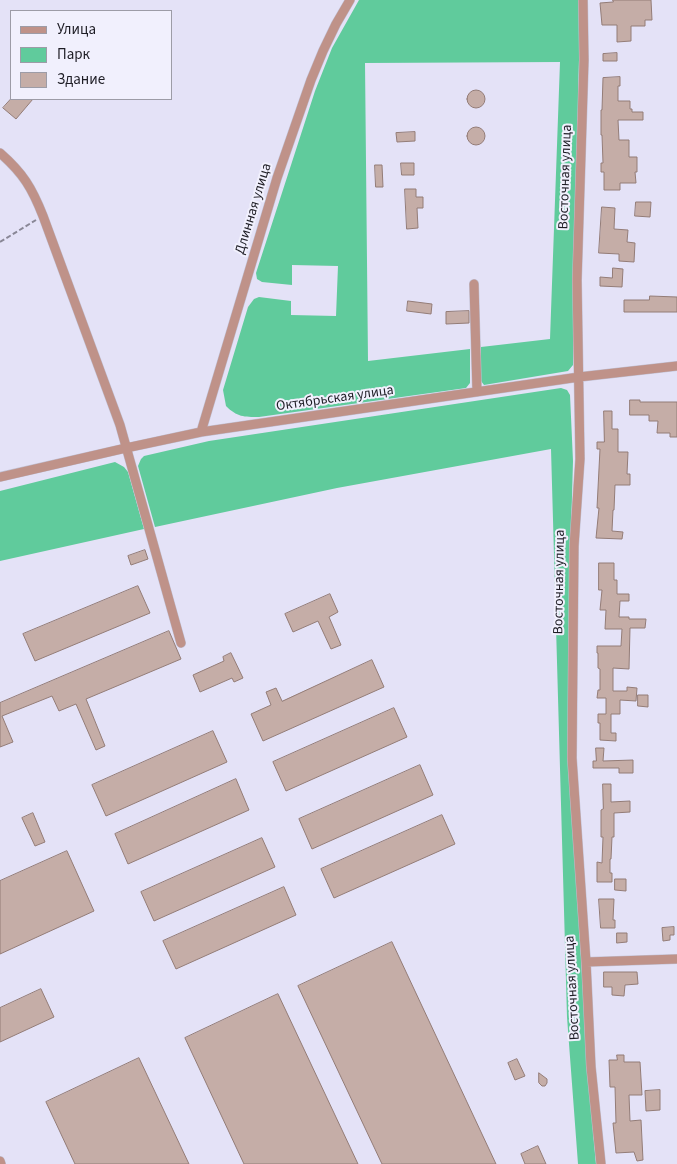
<!DOCTYPE html>
<meta charset="utf-8">
<style>
body{margin:0}
#map{position:relative;width:677px;height:1164px;overflow:hidden;background:#e4e2f7;font-family:"Source Sans 3",sans-serif}
canvas{display:block}
.legend{position:absolute;left:10px;top:10px;width:162px;height:90px;box-sizing:border-box;background:#f1f0fd;border:1px solid #9d9ca7;margin:0;padding:6px 9px;list-style:none;font-size:15px;color:#1e1d25}
.legend li{display:flex;align-items:center;gap:10px;height:25px}
.legend b{width:25px;border:1px solid #9d9ca7}
</style>
<div id="map">
<canvas width="677" height="1164"></canvas>
<ul class="legend">
<li><b style="height:6px;background:#bf9289"></b>Улица</li>
<li><b style="height:14px;background:#60cb9c"></b>Парк</li>
<li><b style="height:14px;background:#c5ada7"></b>Здание</li>
</ul>
</div>
<script>
const g = document.querySelector('canvas').getContext('2d');
g.lineJoin = 'round';
function paint(path, color) { g.fillStyle = color; g.fill(path, 'evenodd'); }
function stroke(path, color, width, dash) { g.strokeStyle = color; g.lineWidth = width; g.lineCap = dash ? 'butt' : 'round'; g.setLineDash(dash || []); g.stroke(path); }
function label(font, color, halo, rows, align = 'center') {
  g.font = font + ' "Source Sans 3",sans-serif'; g.lineWidth = 4; g.setLineDash([]); g.textBaseline = 'middle'; g.strokeStyle = halo; g.fillStyle = color; for (const [text, x, y, turn = 0] of rows) {
    g.save(); g.translate(x, y); g.rotate((+turn || 0) * Math.PI / 180); g.textAlign = isNaN(turn) ? turn : align; if (halo) g.strokeText(text, 0, 0); g.fillText(text, 0, 0); g.restore();
  }
}
const green = new Path2D(`
 M 359,0 L 579,0 L 579,60 L 573,365 L 568,371 L 484,385 L 481,381 L 481,347 L 550,339 L 560,62 L 365,63 L 368,361 L 470,349 L 470,383 L 466,388 L 259,417 C 244,417 237,417 226,406 L 223,390 L 248,307 L 254,299 L 259,297 L 291,301 L 291,315 L 336,316 L 338,266 L 292,265 L 292,285 L 262,282 L 257,279 L 256,273 L 315,91 L 332,48 Z
 M 561,388 L 567,390 L 570,395 L 573,461 L 570,567 L 569,755 L 588,1074 L 596,1164 L 578,1164 L 567,1017 L 551,449 L 337,488 L 155,527 L 138,466 L 141,459 L 144,456 L 209,441 Z
 M 115,462 L 124,467 L 128,472 L 144,529 L 0,561 L 0,491 Z`);
const building = new Path2D(`
 M 613,0 L 651,0 L 652,20 L 645,20 L 645,26 L 631,26 L 631,41 L 617,42 L 617,25 L 602,25 L 600,3 L 613,2 Z
 M 617,53 L 617,61 L 603,61 L 603,54 Z
 M 620,77 L 620,86 L 618,86 L 618,101 L 630,101 L 630,109 L 632,109 L 632,112 L 643,112 L 643,120 L 618,120 L 619,140 L 629,140 L 629,157 L 637,157 L 637,172 L 635,172 L 636,183 L 620,183 L 620,190 L 604,190 L 604,172 L 601,172 L 601,163 L 603,163 L 602,135 L 601,135 L 601,110 L 602,110 L 603,78 Z
 M467 99a9 9 0 1 1 18 0a9 9 0 1 1-18 0Z
 M 11,99 L 33,99 L 16,119 L 3,108 Z
 M467 136a9 9 0 1 1 18 0a9 9 0 1 1-18 0Z
 M 415,132 L 415,141 L 397,142 L 396,133 Z
 M 401,163 L 414,163 L 414,175 L 402,175 Z
 M 375,165 L 382,165 L 383,187 L 376,187 Z
 M 405,189 L 416,189 L 416,197 L 423,197 L 423,208 L 417,208 L 418,228 L 407,229 Z
 M 636,202 L 651,202 L 650,217 L 635,216 Z
 M 602,207 L 615,208 L 614,229 L 628,230 L 627,242 L 635,243 L 634,262 L 619,261 L 619,254 L 599,253 Z
 M 613,268 L 623,269 L 622,287 L 600,286 L 600,277 L 612,278 Z
 M 650,296 L 677,297 L 677,312 L 624,312 L 624,300 L 649,300 Z
 M 408,301 L 432,304 L 431,314 L 407,311 Z
 M 469,311 L 469,323 L 446,324 L 446,312 Z
 M 630,400 L 640,400 L 640,402 L 677,402 L 677,437 L 670,437 L 670,433 L 657,433 L 658,421 L 649,421 L 649,415 L 630,415 Z
 M 604,411 L 612,411 L 612,429 L 618,429 L 618,452 L 628,452 L 627,474 L 630,474 L 630,485 L 615,485 L 614,510 L 613,510 L 612,531 L 623,532 L 622,539 L 596,538 L 599,508 L 597,508 L 600,449 L 597,449 L 597,442 L 604,442 Z
 M 145,550 L 148,559 L 131,565 L 128,556 Z
 M 599,563 L 614,563 L 614,580 L 617,580 L 617,594 L 629,594 L 629,601 L 620,601 L 619,617 L 629,617 L 629,619 L 646,619 L 645,628 L 630,628 L 629,669 L 613,668 L 613,691 L 627,691 L 627,687 L 637,688 L 636,701 L 620,700 L 620,714 L 611,714 L 611,733 L 616,733 L 616,741 L 600,740 L 600,723 L 598,723 L 598,714 L 606,714 L 606,698 L 597,698 L 598,690 L 600,690 L 600,669 L 598,668 L 598,653 L 597,653 L 597,646 L 621,646 L 622,629 L 605,629 L 606,610 L 600,610 L 602,590 L 599,590 Z
 M 138,586 L 150,613 L 35,661 L 23,634 Z
 M 330,594 L 338,612 L 329,617 L 341,645 L 331,649 L 318,621 L 293,632 L 285,614 Z
 M 169,631 L 181,659 L 86,699 L 105,746 L 96,750 L 76,704 L 59,711 L 52,696 L 2,716 L 13,742 L 0,747 L 0,703 Z
 M 231,653 L 243,678 L 234,682 L 232,678 L 200,692 L 193,675 L 224,661 L 223,657 Z
 M 372,660 L 384,687 L 263,741 L 251,714 L 271,705 L 266,692 L 276,688 L 282,701 Z
 M 638,695 L 648,695 L 648,707 L 638,706 Z
 M 394,708 L 407,737 L 286,791 L 273,762 Z
 M 213,731 L 227,762 L 106,816 L 92,785 Z
 M 596,748 L 604,748 L 603,761 L 633,760 L 633,773 L 619,773 L 619,768 L 593,768 L 593,761 L 596,761 Z
 M 420,765 L 433,795 L 312,849 L 299,819 Z
 M 236,779 L 249,810 L 128,864 L 115,834 Z
 M 603,784 L 611,784 L 611,802 L 630,801 L 630,812 L 614,813 L 614,837 L 612,837 L 611,859 L 610,859 L 610,873 L 612,873 L 612,882 L 597,882 L 597,862 L 602,863 L 603,837 L 601,837 L 601,810 L 603,809 Z
 M 33,813 L 45,842 L 35,846 L 22,818 Z
 M 442,815 L 455,844 L 334,898 L 321,869 Z
 M 262,838 L 275,867 L 154,921 L 141,892 Z
 M 67,851 L 94,911 L 0,954 L 0,881 Z
 M 615,879 L 626,879 L 626,891 L 615,890 Z
 M 284,887 L 296,915 L 176,969 L 163,941 Z
 M 599,899 L 614,899 L 613,920 L 615,920 L 615,928 L 601,928 Z
 M 674,927 L 674,935 L 670,935 L 670,940 L 663,941 L 662,928 Z
 M 617,933 L 627,933 L 627,942 L 617,943 Z
 M 392,942 L 496,1164 L 382,1164 L 298,986 Z
 M 604,972 L 637,972 L 638,984 L 625,985 L 624,996 L 612,995 L 612,987 L 604,987 Z
 M 41,989 L 54,1017 L 0,1042 L 0,1008 Z
 M 278,994 L 358,1164 L 244,1164 L 185,1038 Z
 M 617,1055 L 624,1055 L 624,1062 L 640,1062 L 642,1095 L 629,1095 L 630,1121 L 641,1120 L 643,1160 L 637,1161 L 634,1152 L 616,1153 L 613,1123 L 616,1123 L 615,1087 L 610,1087 L 609,1060 L 617,1060 Z
 M 139,1058 L 189,1164 L 75,1164 L 46,1102 Z
 M 517,1059 L 525,1076 L 515,1080 L 508,1063 Z
 M 539,1073 L 547,1079 L 547,1083 L 545,1086 L 542,1086 L 539,1083 Z
 M 660,1090 L 660,1110 L 646,1111 L 645,1091 Z
 M 538,1146 L 546,1164 L 525,1164 L 521,1154 Z`);
const path = new Path2D(`
 M 0,242 L 36,220`);
const minor = new Path2D(`
 M 583,0 L 584,60 L 577,280 L 580,459 L 574,546 L 572,758 L 586,962 L 591,1067 L 601,1164
 M 0,153 C 23,173 32,188 43,216 L 120,425 L 181,643
 M 474,284 L 477,392
 M 201,432 L 277,178 L 311,80 L 323,51 L 336,24 L 350,0
 M 0,477 L 126,448 L 201,432 L 579,377 L 677,366
 M 586,962 L 677,959
 M 0,1161 L 1,1164`);
const streetNames = [
 ["Восточная улица",566,177,-88],
 ["Длинная улица",254,209,-73],
 ["Октябрьская улица",335,399,-8],
 ["Восточная улица",560,582,-89],
 ["Восточная улица",573,988,-93]
];
paint(green, '#60cb9c');
paint(building, '#c5ada7');
stroke(building, '#937c77', 1);
stroke(minor, '#c0bfd1', 10);
stroke(path, '#898796', 2, [5, 2.5]);
stroke(minor, '#bf9289', 9);
label('14px', '#1e1d25', '#f1f0fd', streetNames);
</script>
